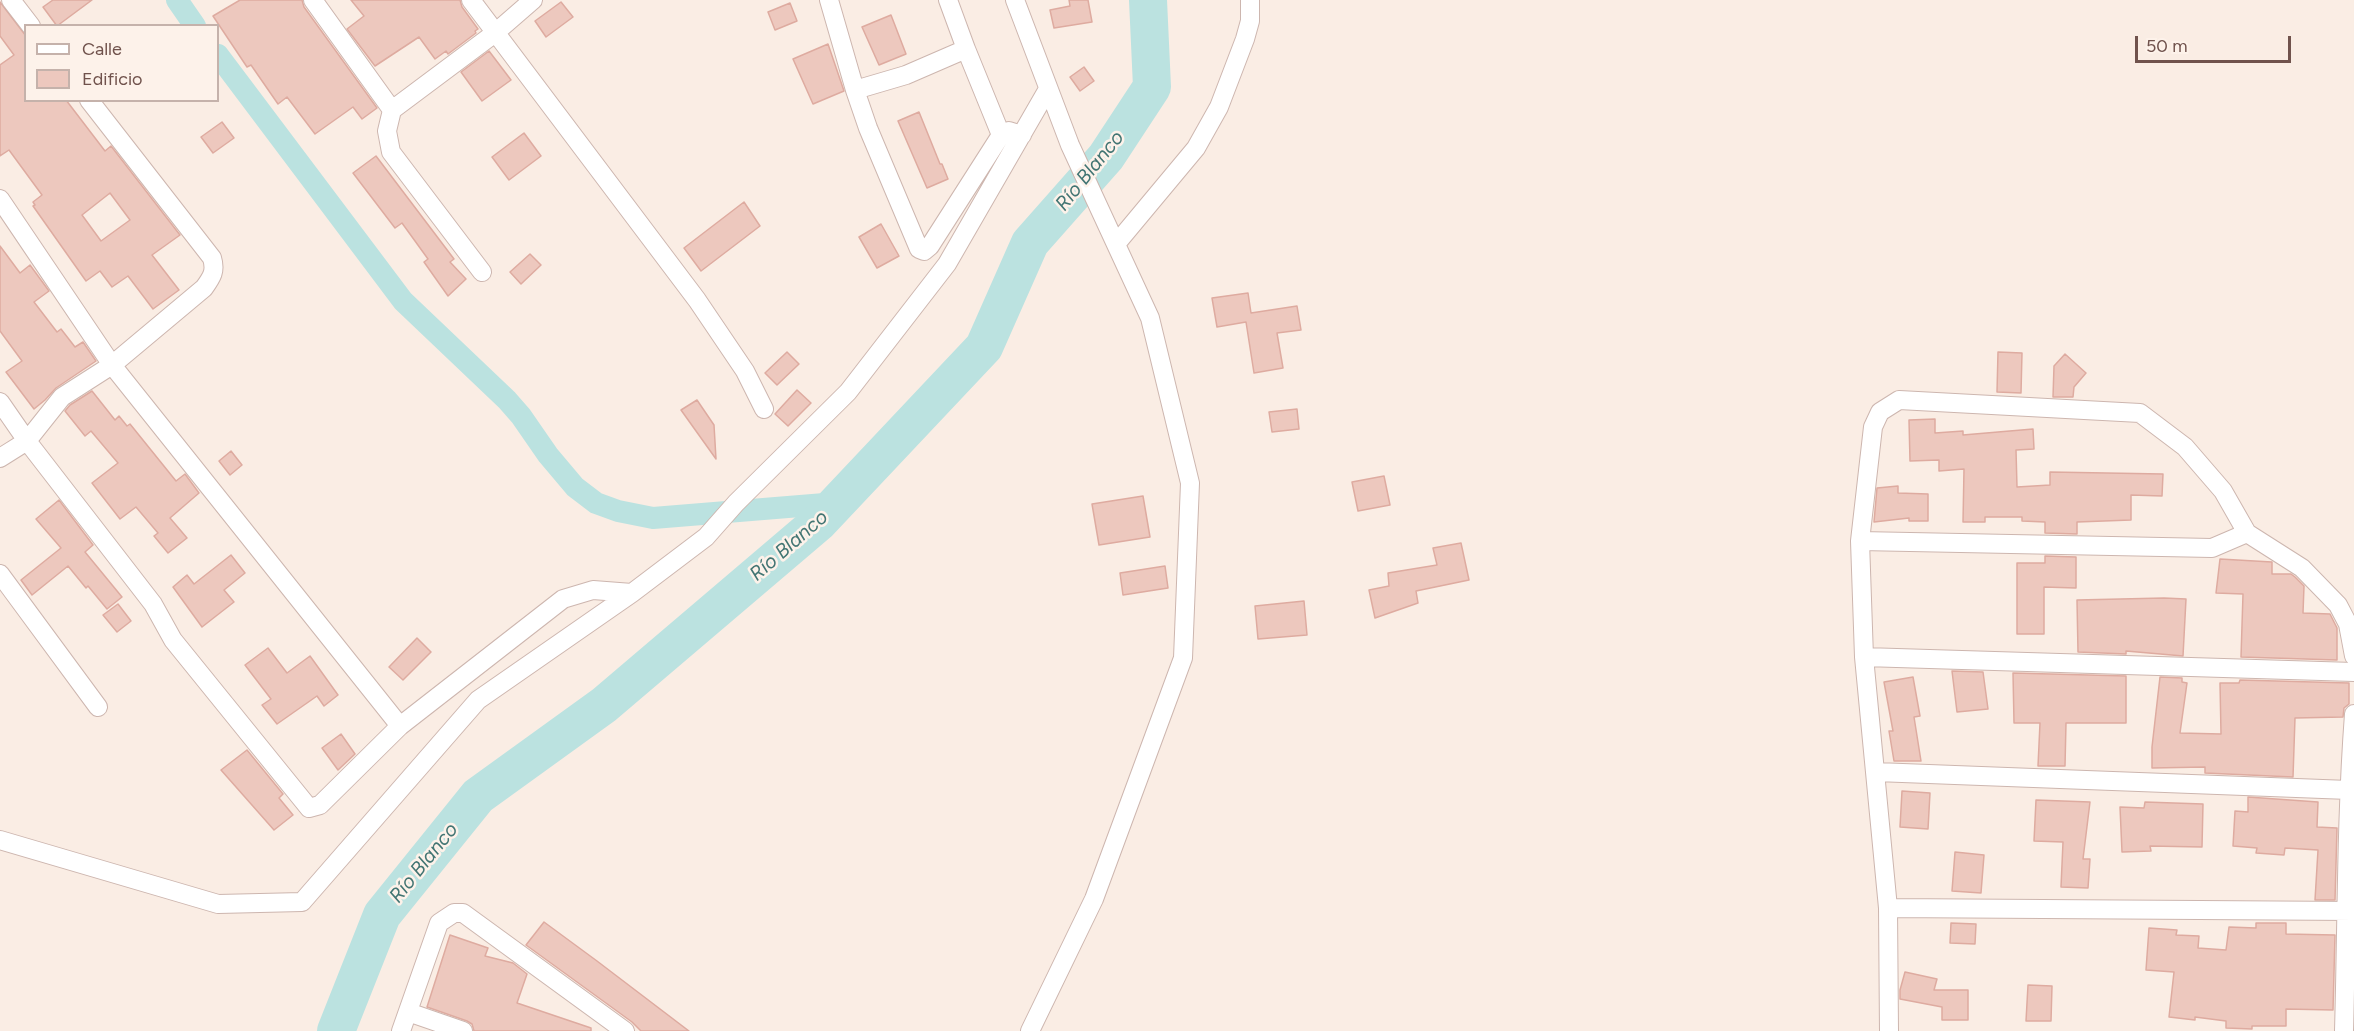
<!DOCTYPE html>
<meta charset="utf-8">
<style>
body{margin:0}
#map{position:relative;width:2354px;height:1031px;overflow:hidden;background:#faede4;font-family:Figtree,sans-serif}
canvas{display:block}
.legend{position:absolute;left:24px;top:24px;width:195px;height:78px;box-sizing:border-box;background:#fdf2ea;border:2px solid #c5b2ab;margin:0;padding:8px 10px;list-style:none;font-size:18px;color:#70524c}
.legend li{display:flex;align-items:center;gap:12px;height:30px}
.legend b{width:30px;border:2px solid #c5b2ab}
.scale{position:absolute;left:2135px;top:36px;width:156px;height:27px;box-sizing:border-box;border:3px solid #70524c;border-top:0;padding-left:8px;font-size:18px;line-height:21px;white-space:nowrap;color:#70524c;-webkit-text-stroke:4px #fdf2ea;paint-order:stroke}
</style>
<div id="map">
<canvas width="2354" height="1031"></canvas>
<ul class="legend">
<li><b style="height:8px;background:#fff"></b>Calle</li>
<li><b style="height:16px;background:#edc8be"></b>Edificio</li>
</ul>
<div class="scale">50 m</div>
</div>
<script>
const g = document.querySelector('canvas').getContext('2d');
g.lineJoin = 'round';
function stroke(path, color, width, dash) { g.strokeStyle = color; g.lineWidth = width; g.lineCap = dash ? 'butt' : 'round'; g.setLineDash(dash || []); g.stroke(path); }
function paint(path, color) { g.fillStyle = color; g.fill(path, 'evenodd'); }
function label(font, color, halo, rows, align = 'center') {
  g.font = font + ' Figtree,sans-serif'; g.lineWidth = 5; g.setLineDash([]); g.textBaseline = 'middle'; g.strokeStyle = halo; g.fillStyle = color; for (const [text, x, y, turn = 0] of rows) {
    g.save(); g.translate(x, y); g.rotate((+turn || 0) * Math.PI / 180); g.textAlign = isNaN(turn) ? turn : align; if (halo) g.strokeText(text, 0, 0); g.fillText(text, 0, 0); g.restore();
  }
}
const canal = new Path2D(`
 M 177,0 L 195,26
 M 218,55 L 403,301 L 507,400 L 521,416 L 548,455 L 575,487 L 596,503 L 618,511 L 653,518 L 837,503`);
const river = new Path2D(`
 M 336,1031 L 382,915 L 478,796 L 604,705 L 819,522 L 984,347 L 1030,243 L 1106,157 L 1152,87 L 1148,0`);
const building = new Path2D(`
 M 53,0 L 92,0 L 57,26 L 43,7 Z
 M 240,0 L 302,0 L 304,7 L 377,108 L 362,119 L 353,107 L 315,134 L 287,97 L 278,104 L 251,65 L 247,67 L 213,16 Z
 M 351,0 L 460,0 L 462,7 L 478,29 L 475,31 L 476,33 L 448,54 L 446,51 L 435,59 L 419,37 L 375,66 L 347,29 L 364,16 Z
 M 1069,0 L 1088,0 L 1092,22 L 1054,28 L 1050,10 L 1070,6 Z
 M 0,2 L 26,36 L 26,100 L 66,100 L 105,151 L 111,146 L 180,235 L 152,255 L 179,290 L 153,309 L 128,276 L 112,287 L 100,271 L 86,281 L 33,206 L 35,205 L 33,202 L 42,195 L 9,150 L 0,156 L 0,65 L 14,55 L 0,36 ZM 110,193 L 130,220 L 101,241 L 82,215 Z
 M 561,2 L 573,17 L 546,37 L 535,21 Z
 M 790,3 L 797,21 L 775,30 L 768,12 Z
 M 891,15 L 906,54 L 879,65 L 862,27 Z
 M 828,44 L 844,91 L 813,104 L 793,59 Z
 M 489,51 L 511,80 L 482,101 L 461,72 Z
 M 1084,67 L 1094,81 L 1080,91 L 1070,77 Z
 M 919,112 L 940,164 L 942,164 L 948,179 L 927,188 L 898,121 Z
 M 222,122 L 234,138 L 213,153 L 201,137 Z
 M 524,133 L 541,156 L 509,180 L 492,157 Z
 M 376,156 L 454,259 L 450,262 L 466,279 L 448,296 L 424,262 L 428,259 L 402,223 L 395,228 L 353,173 Z
 M 744,202 L 760,226 L 701,271 L 684,248 Z
 M 881,224 L 899,256 L 877,268 L 859,237 Z
 M 0,246 L 20,273 L 30,265 L 49,291 L 34,302 L 57,332 L 61,329 L 75,347 L 83,342 L 96,361 L 56,388 L 45,400 L 34,409 L 6,372 L 22,361 L 0,331 Z
 M 530,254 L 541,265 L 521,284 L 510,272 Z
 M 1248,293 L 1251,313 L 1297,306 L 1301,330 L 1277,333 L 1283,368 L 1254,373 L 1246,322 L 1217,327 L 1212,298 Z
 M 787,352 L 799,364 L 777,385 L 765,373 Z
 M 1998,352 L 2022,353 L 2021,393 L 1997,392 Z
 M 2065,354 L 2086,373 L 2074,387 L 2073,397 L 2053,397 L 2054,366 Z
 M 797,390 L 811,403 L 788,426 L 775,414 Z
 M 92,391 L 115,420 L 119,416 L 127,426 L 130,424 L 176,481 L 185,474 L 199,493 L 170,518 L 187,538 L 168,553 L 154,536 L 158,533 L 136,507 L 120,519 L 92,483 L 118,463 L 91,431 L 85,436 L 65,411 L 70,405 Z
 M 697,400 L 714,425 L 716,459 L 681,410 Z
 M 1297,409 L 1299,429 L 1272,432 L 1269,412 Z
 M 1935,419 L 1935,433 L 1963,431 L 1963,435 L 2033,429 L 2034,449 L 2016,450 L 2017,487 L 2050,485 L 2050,472 L 2163,474 L 2162,496 L 2131,495 L 2131,520 L 2077,522 L 2077,534 L 2045,533 L 2045,522 L 2022,521 L 2022,517 L 1985,517 L 1985,522 L 1963,522 L 1964,469 L 1939,471 L 1939,460 L 1910,461 L 1909,420 Z
 M 231,451 L 242,465 L 230,475 L 219,461 Z
 M 1384,476 L 1390,505 L 1358,511 L 1352,482 Z
 M 1898,486 L 1898,493 L 1928,494 L 1928,521 L 1909,521 L 1909,518 L 1874,522 L 1877,488 Z
 M 1143,496 L 1150,537 L 1099,545 L 1092,504 Z
 M 59,500 L 93,545 L 85,552 L 122,597 L 107,609 L 88,586 L 86,588 L 68,566 L 32,595 L 21,580 L 61,548 L 36,519 Z
 M 1461,543 L 1469,580 L 1416,591 L 1418,603 L 1375,618 L 1369,590 L 1389,586 L 1388,573 L 1437,565 L 1433,548 Z
 M 231,555 L 245,573 L 224,590 L 234,602 L 202,627 L 173,587 L 187,575 L 194,584 Z
 M 2045,556 L 2076,557 L 2076,588 L 2044,587 L 2044,634 L 2017,634 L 2017,563 L 2045,563 Z
 M 2220,559 L 2272,562 L 2272,574 L 2291,574 L 2295,577 L 2304,586 L 2303,613 L 2330,614 L 2337,628 L 2337,660 L 2241,657 L 2243,594 L 2216,593 Z
 M 1165,566 L 1168,588 L 1123,595 L 1120,573 Z
 M 2164,598 L 2186,599 L 2183,656 L 2126,651 L 2126,654 L 2078,652 L 2077,600 Z
 M 1304,601 L 1307,635 L 1258,639 L 1255,606 Z
 M 118,604 L 131,621 L 117,632 L 103,615 Z
 M 417,638 L 431,652 L 403,680 L 389,667 Z
 M 268,648 L 287,673 L 310,656 L 338,695 L 324,706 L 317,696 L 277,724 L 262,705 L 271,699 L 245,665 Z
 M 1952,671 L 1983,672 L 1988,709 L 1957,712 Z
 M 2013,673 L 2126,676 L 2126,723 L 2066,723 L 2065,766 L 2038,766 L 2040,723 L 2014,723 Z
 M 1913,677 L 1920,716 L 1914,717 L 1921,761 L 1894,761 L 1889,731 L 1893,731 L 1884,682 Z
 M 2160,677 L 2182,678 L 2182,682 L 2187,683 L 2180,733 L 2221,734 L 2220,683 L 2239,683 L 2240,680 L 2349,683 L 2349,704 L 2344,708 L 2343,717 L 2295,718 L 2293,777 L 2205,773 L 2205,767 L 2152,768 L 2152,747 Z
 M 341,734 L 355,754 L 338,770 L 322,748 Z
 M 247,750 L 283,794 L 279,798 L 293,815 L 274,830 L 221,770 Z
 M 1902,791 L 1930,793 L 1928,829 L 1900,827 Z
 M 2248,797 L 2318,802 L 2317,827 L 2337,828 L 2335,900 L 2315,900 L 2318,850 L 2285,848 L 2284,855 L 2256,853 L 2257,848 L 2233,846 L 2235,811 L 2248,812 Z
 M 2036,800 L 2090,802 L 2083,859 L 2090,859 L 2088,888 L 2061,887 L 2063,842 L 2034,841 Z
 M 2145,802 L 2203,804 L 2202,847 L 2150,846 L 2151,851 L 2122,852 L 2120,807 L 2144,808 Z
 M 1955,852 L 1984,855 L 1981,893 L 1952,891 Z
 M 544,922 L 597,961 L 689,1031 L 641,1031 L 632,1022 L 526,945 Z
 M 1951,923 L 1976,924 L 1975,944 L 1950,943 Z
 M 2256,923 L 2286,923 L 2286,934 L 2335,935 L 2333,1010 L 2286,1009 L 2286,1026 L 2252,1026 L 2252,1029 L 2226,1028 L 2226,1021 L 2195,1017 L 2195,1020 L 2169,1017 L 2174,972 L 2146,970 L 2149,928 L 2177,930 L 2176,935 L 2199,936 L 2198,948 L 2226,950 L 2229,927 L 2256,928 Z
 M 450,935 L 488,948 L 485,956 L 513,963 L 527,974 L 517,1003 L 591,1028 L 591,1031 L 474,1031 L 472,1024 L 467,1021 L 427,1007 Z
 M 1905,972 L 1937,979 L 1934,990 L 1968,990 L 1968,1020 L 1942,1020 L 1942,1007 L 1900,999 L 1900,990 Z
 M 2028,985 L 2052,986 L 2051,1021 L 2026,1021 Z`);
const minor = new Path2D(`
 M 11,0 L 31,26
 M 313,0 L 392,110
 M 471,0 L 697,300 L 745,371 L 764,409
 M 829,0 L 855,90 L 868,128 L 919,249 L 924,251 L 930,246 L 1001,135 L 1009,131 L 1022,135
 M 1015,0 L 1070,145 L 1150,318 L 1190,483 L 1183,658 L 1094,899 L 1030,1031
 M 966,49 L 1001,135
 M 855,90 L 906,75 L 966,49 L 948,0
 M 0,199 L 112,365 L 400,726
 M 1116,244 L 1196,148 L 1219,107 L 1245,39 L 1250,21 L 1250,0
 M 482,272 L 391,152 L 387,131 L 392,110 L 495,33 L 533,0
 M 0,402 L 27,441 L 153,604 L 173,640 L 309,808 L 320,805 L 400,726 L 563,599 L 593,590 L 632,593
 M 0,458 L 27,441 L 62,397 L 112,365 L 204,288 C 212,277 216,271 212,258 L 89,100
 M 1860,541 L 2212,548 L 2247,533
 M 0,574 L 98,707
 M 1864,657 L 2354,672
 M 1876,772 L 2349,790
 M 0,840 L 218,904 L 302,902 L 478,700 L 632,593 L 706,537 L 736,503 L 848,392 L 947,264 L 1048,89
 M 1888,908 L 2354,911
 M 408,1012 L 463,1031
 M 401,1031 L 439,923 L 454,913 L 463,913 L 625,1031
 M 1889,1031 L 1888,908 L 1864,657 L 1860,541 L 1873,427 L 1880,412 L 1899,400 L 2140,413 L 2185,447 L 2223,491 L 2247,533 L 2302,568 L 2338,605 L 2348,624 L 2354,656
 M 2344,1031 C 2347,925 2346,819 2354,714`);
const waterNames = [
 ["Río Blanco",1090,171,-51],
 ["Río Blanco",789,546,-41],
 ["Río Blanco",424,863,-51]
];
stroke(canal, '#bbe2e0', 22);
stroke(river, '#bbe2e0', 38);
paint(building, '#edc8be');
stroke(building, '#deaba0', 1.5);
stroke(minor, '#cdb6af', 20);
stroke(minor, '#fff', 18);
label('italic 20px', '#427573', '#fdf2ea', waterNames);
</script>
